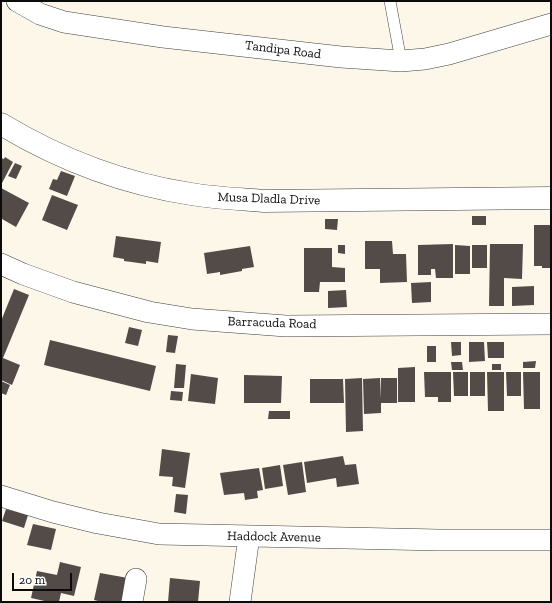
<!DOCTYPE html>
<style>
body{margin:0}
#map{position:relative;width:552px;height:603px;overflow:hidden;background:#fdf7ea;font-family:"Zilla Slab",serif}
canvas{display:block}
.frame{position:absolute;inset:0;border:2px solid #0b0b0b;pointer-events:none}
.scale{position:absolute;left:12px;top:573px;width:60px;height:18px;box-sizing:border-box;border:2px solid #0b0b0b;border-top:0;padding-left:5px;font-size:12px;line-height:14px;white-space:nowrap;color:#0b0b0b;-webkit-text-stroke:3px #fff;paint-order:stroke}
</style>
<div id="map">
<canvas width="552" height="603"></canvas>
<div class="frame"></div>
<div class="scale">20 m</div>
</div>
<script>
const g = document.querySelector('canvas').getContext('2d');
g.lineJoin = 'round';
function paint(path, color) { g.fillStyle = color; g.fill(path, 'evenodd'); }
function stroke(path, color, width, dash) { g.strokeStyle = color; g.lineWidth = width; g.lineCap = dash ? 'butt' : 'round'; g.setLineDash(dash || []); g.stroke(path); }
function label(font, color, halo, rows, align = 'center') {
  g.font = font + ' "Zilla Slab",serif'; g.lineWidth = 4; g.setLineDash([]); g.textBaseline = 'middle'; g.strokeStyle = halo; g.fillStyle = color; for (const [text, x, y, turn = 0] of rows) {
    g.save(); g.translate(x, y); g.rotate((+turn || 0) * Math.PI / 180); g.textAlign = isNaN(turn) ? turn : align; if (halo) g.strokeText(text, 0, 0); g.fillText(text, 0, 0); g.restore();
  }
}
const building = new Path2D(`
 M 5,157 L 13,162 L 1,185 L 1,158 L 4,159 Z
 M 15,163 L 22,166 L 16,179 L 8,176 Z
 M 61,171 L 75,176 L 67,196 L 49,189 L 53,179 L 57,180 Z
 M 1,188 L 29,203 L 16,227 L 2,219 L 1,221 Z
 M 52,195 L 78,205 L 67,230 L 42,220 Z
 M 472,216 L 486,216 L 486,225 L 472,225 Z
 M 325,219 L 338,219 L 337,230 L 325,229 Z
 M 534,225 L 551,225 L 551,268 L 542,268 L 542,266 L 534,266 Z
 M 116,236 L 161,242 L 158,263 L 146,261 L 146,264 L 124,261 L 124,259 L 113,257 Z
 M 365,241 L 392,241 L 393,254 L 406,254 L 407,282 L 380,283 L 380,269 L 365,269 Z
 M 453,244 L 453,278 L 436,278 L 435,269 L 431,269 L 431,275 L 418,275 L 418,245 Z
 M 490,244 L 523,244 L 522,279 L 504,278 L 504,306 L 489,306 Z
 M 338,245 L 345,245 L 345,254 L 338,253 Z
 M 455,245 L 470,246 L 470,274 L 455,274 Z
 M 472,245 L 487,245 L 487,268 L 472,268 Z
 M 250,246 L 254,267 L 242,269 L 242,271 L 220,275 L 220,272 L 207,274 L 204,253 Z
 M 304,248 L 332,248 L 332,267 L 345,268 L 345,282 L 320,282 L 319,292 L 304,292 Z
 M 431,282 L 431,302 L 412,303 L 411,283 Z
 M 534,286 L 534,305 L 512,306 L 512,287 Z
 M 14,289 L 29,295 L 3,358 L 20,365 L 12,385 L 1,380 L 1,321 Z
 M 346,290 L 347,307 L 328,308 L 328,291 Z
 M 129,327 L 142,330 L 138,346 L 125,343 Z
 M 168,335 L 178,336 L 175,353 L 166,352 Z
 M 50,340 L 156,366 L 150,391 L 44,365 Z
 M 451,342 L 461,342 L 461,355 L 452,356 Z
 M 469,342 L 484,342 L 485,361 L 469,362 Z
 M 487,342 L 504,342 L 504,358 L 488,358 Z
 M 427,346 L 436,346 L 436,362 L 427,362 Z
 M 536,361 L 535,368 L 523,368 L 523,362 Z
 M 451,362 L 462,362 L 463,370 L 452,370 Z
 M 176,364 L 186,365 L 184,388 L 174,388 Z
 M 492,364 L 501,364 L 501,370 L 492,370 Z
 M 415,367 L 415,402 L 398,402 L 398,368 Z
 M 424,372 L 451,372 L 451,402 L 438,402 L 438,397 L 425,397 Z
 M 453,372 L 468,372 L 468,396 L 454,396 Z
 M 470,372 L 485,372 L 485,396 L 470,396 Z
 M 487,372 L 504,372 L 504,411 L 488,411 Z
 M 506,372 L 521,372 L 521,396 L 507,396 Z
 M 523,372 L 540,372 L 540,409 L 524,409 Z
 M 191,374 L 218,378 L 215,404 L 188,401 Z
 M 244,375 L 282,376 L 281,403 L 244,403 Z
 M 362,378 L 363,431 L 346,432 L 345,379 Z
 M 380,378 L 381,399 L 381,378 L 397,378 L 397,403 L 381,403 L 381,413 L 364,414 L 363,379 Z
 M 310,379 L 343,379 L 344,403 L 310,403 Z
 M 1,381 L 10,385 L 6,395 L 1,393 Z
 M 171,391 L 183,392 L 182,401 L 170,400 Z
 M 269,411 L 290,411 L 290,419 L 268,419 Z
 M 162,449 L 190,453 L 185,488 L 172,486 L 173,477 L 159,476 Z
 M 343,456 L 345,465 L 356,464 L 359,484 L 337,487 L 336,478 L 307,483 L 304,462 Z
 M 302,462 L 306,492 L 288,495 L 283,465 Z
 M 280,465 L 283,486 L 265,489 L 262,468 Z
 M 259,468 L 263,490 L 257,491 L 258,498 L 245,500 L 244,493 L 224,495 L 220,473 Z
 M 176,494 L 188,495 L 186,514 L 174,512 Z
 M 6,509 L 28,515 L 24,528 L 2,521 Z
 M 33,524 L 56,529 L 51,550 L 27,545 Z
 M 60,562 L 81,567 L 74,596 L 61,593 L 59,602 L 49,602 L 31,598 L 37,571 L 57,575 Z
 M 100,573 L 128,578 L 124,602 L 102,602 L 94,600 Z
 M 170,578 L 200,581 L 198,602 L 168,602 Z`);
const service = new Path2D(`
 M 390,1 L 401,61`);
const minor = new Path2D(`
 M 17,1 L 40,14 L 64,22 L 163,37 L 341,57 L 401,61 L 425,59 L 449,54 L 551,24
 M 1,264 L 23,274 L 73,292 L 149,312 L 192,319 L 286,326 L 551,324
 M 1,496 L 53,512 L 98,523 L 159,534 L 439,540 L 551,540
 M 132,602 L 136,579
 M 240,602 L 249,536`);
const tertiary = new Path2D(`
 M 1,124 C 59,159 125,184 191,194 C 215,198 240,199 264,201 L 551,198`);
const streetNames = [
 ["Tandipa Road",283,50,7],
 ["Musa Dladla Drive",269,199,2],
 ["Barracuda Road",272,323,2],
 ["Haddock Avenue",274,537,1]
];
paint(building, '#524b48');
stroke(service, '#3e3e3e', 12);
stroke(minor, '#3e3e3e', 22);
stroke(tertiary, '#3e3e3e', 23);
stroke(service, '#fff', 11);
stroke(minor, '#fff', 21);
stroke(tertiary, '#fff', 22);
label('13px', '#0b0b0b', '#fff', streetNames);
</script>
